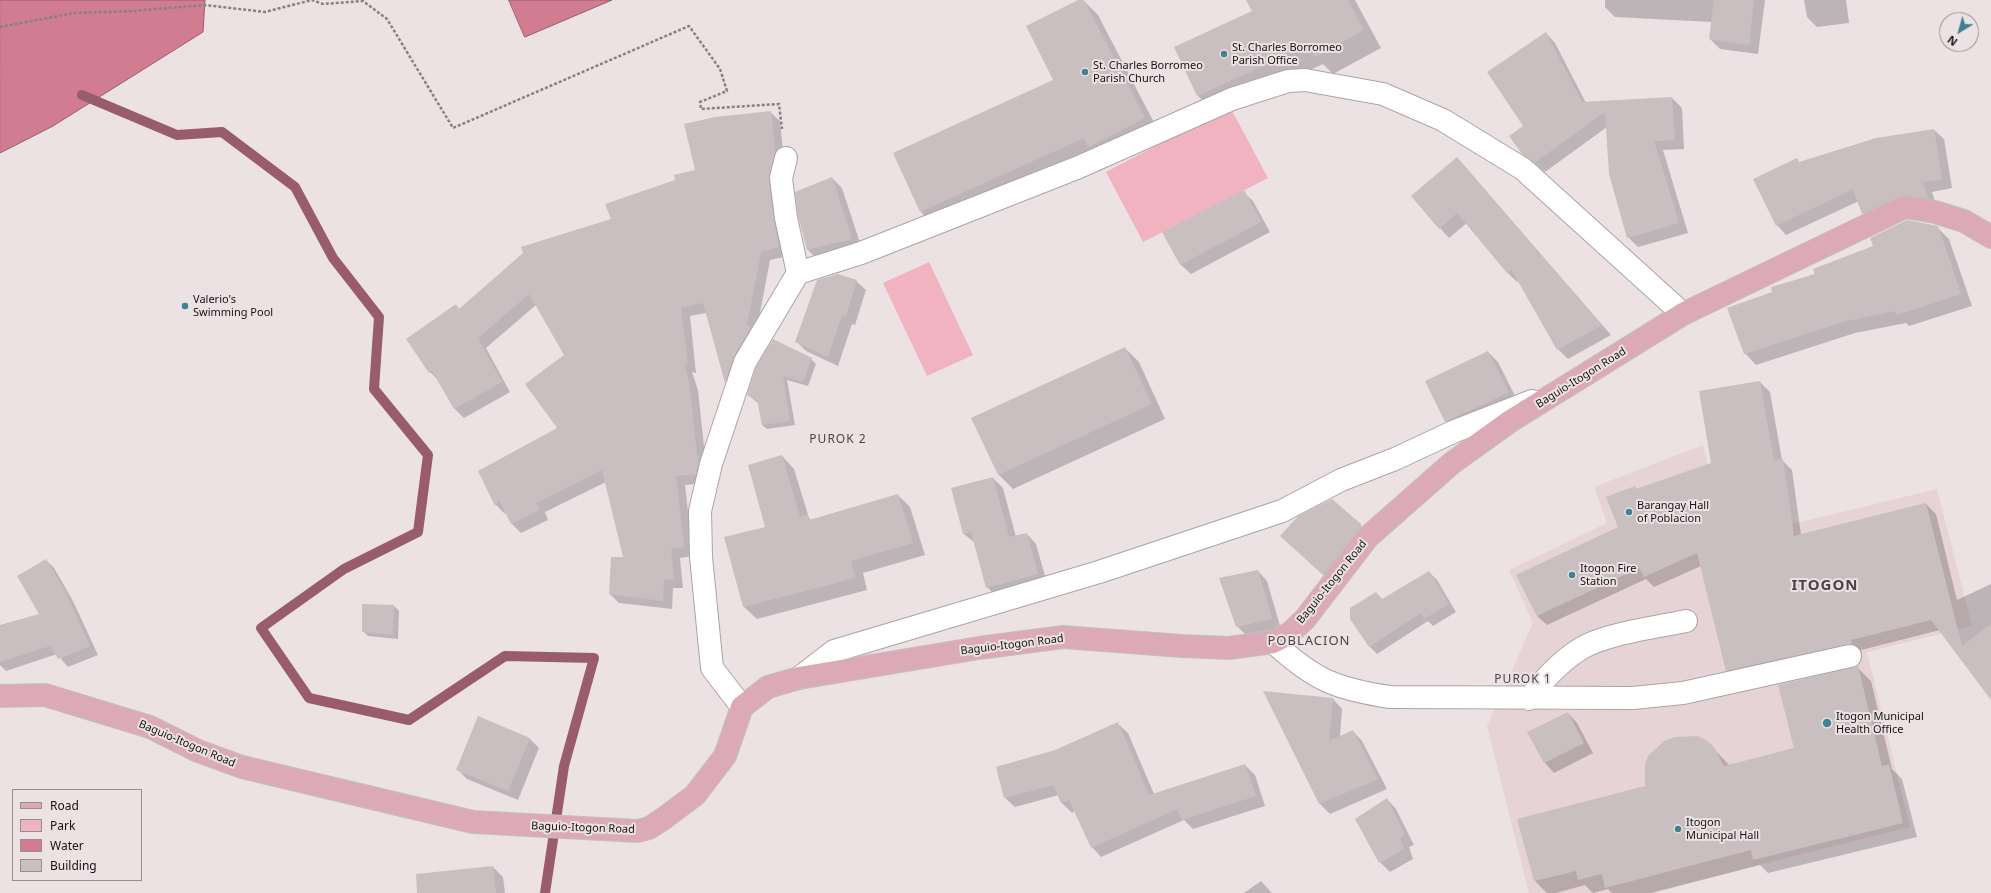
<!DOCTYPE html>
<style>
body{margin:0}
#map{position:relative;width:1991px;height:893px;overflow:hidden;background:#ece2e4;font-family:"Noto Sans",sans-serif}
canvas{display:block}
.legend{position:absolute;left:12px;top:789px;width:130px;height:92px;box-sizing:border-box;background:#ece2e4;border:1px solid #968f90;margin:0;padding:5px 7px;list-style:none;font-size:12px;color:#161213}
.legend li{display:flex;align-items:center;gap:8px;height:20px}
.legend b{width:20px;border:1px solid #968f90}
.north{position:absolute;left:1939px;top:12px;width:40px;height:40px;box-sizing:border-box;background:#ece2e4;border:1px solid #968f90;border-radius:50%;rotate:217deg;font-size:11px;font-weight:700;line-height:16px;text-align:center;color:#161213}
.north::after{content:'';display:block;margin:auto;width:14px;height:18px;background:#3f8291;clip-path:polygon(50% 0,100% 100%,50% 72%,0 100%)}
</style>
<div id="map">
<canvas width="1991" height="893"></canvas>
<ul class="legend">
<li><b style="height:5px;background:#dcaab7"></b>Road</li>
<li><b style="height:11px;background:#f1b3c0"></b>Park</li>
<li><b style="height:11px;background:#d17c91"></b>Water</li>
<li><b style="height:11px;background:#c9bfc1"></b>Building</li>
</ul>
<div class="north">N</div>
</div>
<script>
const g = document.querySelector('canvas').getContext('2d');
g.lineJoin = 'round';
function paint(path, color) { g.fillStyle = color; g.fill(path, 'evenodd'); }
function stroke(path, color, width, dash) { g.strokeStyle = color; g.lineWidth = width; g.lineCap = dash ? 'butt' : 'round'; g.setLineDash(dash || []); g.stroke(path); }
function label(font, color, halo, rows, align = 'center') {
  g.font = font + ' "Noto Sans",sans-serif'; g.lineWidth = 4; g.setLineDash([]); g.textBaseline = 'middle'; g.strokeStyle = halo; g.fillStyle = color; for (const [text, x, y, turn = 0] of rows) {
    g.save(); g.translate(x, y); g.rotate((+turn || 0) * Math.PI / 180); g.textAlign = isNaN(turn) ? turn : align; if (halo) g.strokeText(text, 0, 0); g.fillText(text, 0, 0); g.restore();
  }
}
const built = new Path2D(`
 M 1703,445 L 1726,540 L 1937,489 L 1972,626 L 1867,652 L 1910,827 L 1648,893 L 1529,893 L 1487,726 L 1533,623 L 1509,570 L 1607,523 L 1594,487 Z`);
const green = new Path2D(`
 M 1230,107 L 1268,178 L 1143,242 L 1106,172 Z
 M 929,262 L 973,355 L 927,376 L 883,283 Z`);
const water = new Path2D(`
 M 0,0 L 205,0 L 203,32 L 53,126 L 0,153 Z
 M 509,0 L 612,0 L 525,37 Z`);
const shadow = new Path2D(`
 M 1080,0 L 1083,0 L 1098,15 L 1160,134 L 937,228 L 921,212 L 1055,80 Z
 M 1247,0 L 1355,0 L 1381,48 L 1333,74 L 1323,64 L 1216,113 L 1198,96 L 1176,48 L 1254,12 Z
 M 1605,0 L 1765,0 L 1758,54 L 1720,49 L 1710,39 L 1712,22 L 1615,17 L 1605,7 Z
 M 1804,0 L 1846,0 L 1849,23 L 1817,27 L 1807,17 Z
 M 1546,33 L 1555,43 L 1586,103 L 1672,98 L 1682,108 L 1684,149 L 1663,150 L 1688,233 L 1638,247 L 1628,237 L 1607,127 L 1545,172 L 1523,153 L 1524,126 Z
 M 770,112 L 780,121 L 784,162 L 788,256 L 770,260 L 756,334 L 734,391 L 726,382 L 706,313 L 690,316 L 696,373 L 692,372 L 698,390 L 707,474 L 705,483 L 685,485 L 693,556 L 680,558 L 683,588 L 673,588 L 672,609 L 619,603 L 610,594 L 624,559 L 606,482 L 545,512 L 548,520 L 521,533 L 512,524 L 506,512 L 505,514 L 496,505 L 480,471 L 558,428 L 565,356 L 536,305 L 486,348 L 510,392 L 464,418 L 455,409 L 440,382 L 430,372 L 456,305 L 460,310 L 676,180 L 696,171 Z
 M 1934,130 L 1944,139 L 1952,188 L 1932,192 L 1937,207 L 1873,223 L 1863,213 L 1859,201 L 1786,235 L 1777,225 L 1796,159 L 1800,163 Z
 M 1457,158 L 1466,168 L 1611,335 L 1568,359 L 1558,349 L 1519,280 L 1517,282 L 1507,272 L 1467,223 L 1449,238 L 1440,228 Z
 M 832,178 L 842,188 L 862,249 L 818,260 L 808,250 L 799,216 Z
 M 1243,192 L 1253,201 L 1270,232 L 1191,274 L 1181,265 L 1164,233 Z
 M 1937,227 L 1949,239 L 1972,306 L 1909,326 L 1906,323 L 1855,333 L 1756,365 L 1745,353 L 1773,293 L 1874,246 Z
 M 856,281 L 866,290 L 855,325 L 852,324 L 838,366 L 806,351 L 797,342 Z
 M 1125,348 L 1139,362 L 1165,419 L 1013,489 L 998,474 Z
 M 1488,352 L 1498,362 L 1518,402 L 1455,431 L 1446,421 Z
 M 811,359 L 816,364 L 808,386 L 787,380 L 795,425 L 767,429 L 762,425 L 758,403 L 748,395 Z
 M 1760,382 L 1770,392 L 1782,460 L 1792,470 L 1801,535 L 1926,504 L 1936,514 L 1957,600 L 1991,584 L 1991,691 L 1940,630 L 1861,650 L 1862,654 L 1737,680 L 1727,670 L 1701,566 L 1654,587 L 1646,579 L 1547,625 L 1537,616 L 1619,527 L 1634,487 L 1637,490 L 1712,463 Z
 M 782,456 L 794,469 L 809,518 L 812,521 L 898,495 L 910,507 L 925,555 L 863,573 L 867,590 L 757,619 L 744,607 L 766,527 Z
 M 993,478 L 1003,488 L 1016,537 L 1027,534 L 1036,544 L 1047,583 L 997,597 L 987,587 L 975,543 L 964,534 L 952,489 Z
 M 1332,500 L 1371,536 L 1333,584 L 1292,546 Z
 M 46,560 L 54,568 L 73,601 L 98,655 L 68,667 L 57,654 L 6,671 L 0,665 L 0,626 L 40,615 Z
 M 1258,571 L 1267,581 L 1281,629 L 1247,636 L 1237,626 Z
 M 1429,572 L 1437,580 L 1456,612 L 1433,626 L 1428,621 L 1377,654 L 1370,647 L 1376,593 L 1383,600 Z
 M 363,605 L 394,606 L 399,611 L 398,639 L 368,636 L 363,631 Z
 M 1857,667 L 1871,681 L 1892,769 L 1902,779 L 1917,837 L 1768,873 L 1760,865 L 1652,893 L 1612,893 L 1608,889 L 1593,893 L 1585,885 L 1556,893 L 1547,893 L 1535,881 L 1646,787 L 1713,748 L 1729,765 L 1795,749 Z
 M 1265,692 L 1333,699 L 1342,709 L 1340,737 L 1353,731 L 1362,741 L 1387,789 L 1330,814 L 1320,804 Z
 M 1568,713 L 1577,723 L 1593,753 L 1554,773 L 1545,763 L 1529,733 Z
 M 1118,724 L 1128,733 L 1154,794 L 1245,765 L 1255,775 L 1265,806 L 1193,829 L 1184,820 L 1101,857 L 1092,847 L 1075,811 L 1072,813 L 1062,803 L 1059,795 L 1015,807 L 1005,798 L 1055,751 Z
 M 530,739 L 539,748 L 518,800 L 467,779 L 458,770 Z
 M 1387,799 L 1396,809 L 1414,845 L 1409,847 L 1413,859 L 1390,872 L 1380,862 L 1356,819 Z
 M 493,867 L 503,877 L 505,893 L 436,893 Z
 M 1261,881 L 1272,893 L 1244,893 Z`);
const stream = new Path2D(`
 M 82,95 L 177,135 L 222,132 L 295,187 L 333,258 L 379,317 L 374,389 L 428,455 L 418,532 L 344,569 L 261,628 L 309,698 L 409,720 L 505,656 L 594,658 L 564,766 L 545,893`);
const building = new Path2D(`
 M 1078,0 L 1084,0 L 1145,118 L 1088,147 L 1084,138 L 920,212 L 893,153 L 1053,80 L 1026,26 Z
 M 1246,0 L 1348,0 L 1364,30 L 1315,57 L 1309,45 L 1197,96 L 1174,47 L 1252,11 Z
 M 1714,0 L 1754,0 L 1749,45 L 1709,39 Z
 M 1546,32 L 1582,102 L 1672,97 L 1675,140 L 1654,141 L 1679,223 L 1627,238 L 1609,174 L 1605,112 L 1534,163 L 1522,154 L 1509,136 L 1523,126 L 1487,72 Z
 M 771,111 L 775,152 L 769,180 L 774,220 L 779,247 L 761,252 L 747,325 L 751,328 L 734,356 L 725,383 L 703,303 L 681,307 L 688,365 L 684,364 L 689,381 L 698,464 L 696,474 L 676,476 L 684,547 L 671,549 L 674,580 L 664,579 L 663,601 L 609,594 L 611,557 L 623,557 L 602,470 L 536,503 L 540,510 L 511,524 L 499,500 L 495,506 L 478,471 L 557,428 L 525,384 L 564,355 L 529,294 L 478,338 L 502,382 L 454,409 L 432,371 L 429,373 L 406,339 L 456,304 L 459,309 L 523,253 L 521,247 L 611,219 L 605,204 L 675,180 L 674,175 L 695,170 L 684,124 L 715,117 Z
 M 1934,129 L 1942,179 L 1923,182 L 1928,198 L 1907,195 L 1900,196 L 1862,214 L 1853,189 L 1776,226 L 1753,179 L 1797,158 L 1799,162 L 1876,138 Z
 M 1457,157 L 1602,325 L 1557,350 L 1511,269 L 1507,273 L 1457,213 L 1439,229 L 1411,196 Z
 M 832,177 L 852,239 L 807,250 L 798,216 L 795,192 Z
 M 1244,190 L 1261,222 L 1180,265 L 1162,232 Z
 M 1907,220 L 1938,226 L 1961,294 L 1897,315 L 1895,311 L 1843,322 L 1744,354 L 1727,308 L 1772,292 L 1771,287 L 1815,274 L 1813,269 L 1873,246 L 1870,238 Z
 M 838,274 L 857,280 L 846,316 L 842,315 L 828,357 L 795,342 L 817,280 Z
 M 773,339 L 812,358 L 803,382 L 783,376 L 790,421 L 762,425 L 758,401 L 747,395 L 756,367 Z
 M 1125,347 L 1152,404 L 998,475 L 971,418 Z
 M 1488,351 L 1509,392 L 1445,422 L 1425,381 Z
 M 1760,381 L 1774,460 L 1783,459 L 1794,536 L 1926,503 L 1962,646 L 1991,624 L 1991,700 L 1931,620 L 1851,640 L 1852,644 L 1726,671 L 1697,553 L 1644,577 L 1639,568 L 1537,616 L 1516,575 L 1618,527 L 1606,497 L 1635,486 L 1636,489 L 1711,463 L 1699,391 Z
 M 782,455 L 800,517 L 808,515 L 809,520 L 898,494 L 913,543 L 851,561 L 855,578 L 743,607 L 724,537 L 765,527 L 748,465 Z
 M 993,477 L 1009,537 L 1027,533 L 1038,574 L 986,588 L 971,532 L 963,534 L 951,488 Z
 M 1332,499 L 1362,525 L 1323,575 L 1280,536 L 1298,516 Z
 M 46,559 L 65,591 L 90,646 L 58,659 L 50,646 L 0,662 L 0,625 L 39,614 L 17,576 Z
 M 1258,570 L 1272,619 L 1236,627 L 1219,578 Z
 M 1429,571 L 1449,604 L 1424,619 L 1421,613 L 1369,647 L 1350,619 L 1350,608 L 1376,592 L 1382,599 Z
 M 362,604 L 394,605 L 393,635 L 362,632 Z
 M 1858,666 L 1882,766 L 1889,764 L 1903,823 L 1753,860 L 1751,850 L 1605,888 L 1602,874 L 1578,880 L 1576,871 L 1534,881 L 1517,819 L 1645,786 L 1645,764 L 1648,756 L 1664,741 L 1675,737 L 1698,736 L 1706,740 L 1714,747 L 1724,766 L 1794,748 L 1778,685 Z
 M 1263,691 L 1333,698 L 1329,741 L 1353,730 L 1378,779 L 1319,804 Z
 M 1568,712 L 1584,743 L 1544,763 L 1527,732 Z
 M 478,716 L 530,738 L 508,791 L 456,770 Z
 M 1118,722 L 1149,795 L 1245,764 L 1256,796 L 1182,820 L 1177,809 L 1091,848 L 1069,800 L 1061,803 L 1053,785 L 1004,798 L 996,767 L 1055,750 Z
 M 1387,798 L 1405,835 L 1400,838 L 1404,849 L 1379,863 L 1355,819 Z
 M 493,866 L 496,893 L 417,893 L 416,874 Z`);
const path = new Path2D(`
 M 0,27 L 74,13 L 133,11 L 205,5 L 265,12 L 312,0 L 323,4 L 363,1 L 387,19 L 453,128 L 689,26 L 720,69 L 727,91 L 700,102 L 701,109 L 779,104 L 782,129`);
const minor = new Path2D(`
 M 786,158 L 781,178 L 786,218 L 798,273
 M 1273,642 C 1313,679 1335,689 1390,697 L 1633,698 L 1683,693 L 1850,656
 M 799,678 L 834,651 L 1099,572 L 1282,511 L 1341,480 L 1395,459 L 1455,431 L 1532,401
 M 1529,699 C 1544,679 1560,661 1582,648 C 1604,634 1658,627 1686,621
 M 742,707 L 712,668 L 701,557 L 700,511 L 711,464 L 745,362 L 798,273 L 861,253 L 1079,167 L 1232,99 L 1288,81 L 1305,80 L 1383,94 L 1443,120 L 1523,169 L 1683,314`);
const major = new Path2D(`
 M 0,696 L 45,695 L 150,727 L 198,751 L 242,767 L 473,822 L 638,831 L 649,828 L 663,819 L 695,795 L 725,756 L 742,707 L 768,687 L 799,678 L 979,648 L 1063,637 L 1182,646 L 1229,648 L 1273,642 L 1290,633 L 1305,619 L 1368,537 L 1452,463 L 1512,420 L 1683,314 L 1905,207 L 1935,212 L 1964,221 L 1991,237`);
const markers = [
 [1224,54,4,"#3f8291"],
 [1085,72,4,"#3f8291"],
 [185,306,4,"#3f8291"],
 [1629,512,4,"#3f8291"],
 [1572,575,4,"#3f8291"],
 [1827,723,5,"#3f8291"],
 [1678,829,4,"#3f8291"]
];
const poiNames = [
 ["St. Charles Borromeo",1232,48],
 ["Parish Office",1232,61],
 ["St. Charles Borromeo",1093,66],
 ["Parish Church",1093,79],
 ["Valerio's",193,300],
 ["Swimming Pool",193,313],
 ["Barangay Hall",1637,506],
 ["of Poblacion",1637,519],
 ["Itogon Fire",1580,569],
 ["Station",1580,582],
 ["Itogon Municipal",1836,717],
 ["Health Office",1836,730],
 ["Itogon",1686,823],
 ["Municipal Hall",1686,836]
];
const streetNames = [
 ["Baguio-Itogon Road",1581,378,-32],
 ["Baguio-Itogon Road",1332,582,-51],
 ["Baguio-Itogon Road",1012,645,-7],
 ["Baguio-Itogon Road",187,744,23],
 ["Baguio-Itogon Road",583,828,2]
];
const neighbourhoodNames = [
 ["PUROK 2",838,440],
 ["PUROK 1",1523,680]
];
const quarterNames = [
 ["POBLACION",1309,641]
];
const districtNames = [
 ["ITOGON",1825,586]
];
paint(built, '#e5d3d6');
paint(green, '#f1b3c0');
paint(water, '#d17c91');
stroke(water, '#995c6b', 1);
paint(shadow, '#0003');
stroke(stream, '#995c6b', 10);
paint(building, '#c9bfc1');
stroke(minor, '#ada3a5', 24);
stroke(major, '#c2c1c2', 24);
stroke(path, '#888182', 2.5, [3, 2]);
stroke(minor, '#fff', 22);
stroke(major, '#dcaab7', 22);
for (const [x, y, r, color] of markers) { const dot = new Path2D(); dot.arc(x, y, r, 0, 2 * Math.PI); g.fillStyle = color; g.fill(dot); stroke(dot, '#ece2e4', 1.5); }
label('11px', '#161213', '#ece2e4', poiNames, 'left');
label('11px', '#161213', '#ece2e4', streetNames);
g.letterSpacing = '1px';
label('12px', '#4c4446', '#ece2e4', neighbourhoodNames);
g.letterSpacing = '0px';
g.letterSpacing = '1px';
label('13px', '#4c4446', '#ece2e4', quarterNames);
g.letterSpacing = '0px';
g.letterSpacing = '1px';
label('bold 15px', '#4c4446', '#ece2e4', districtNames);
g.letterSpacing = '0px';
</script>
